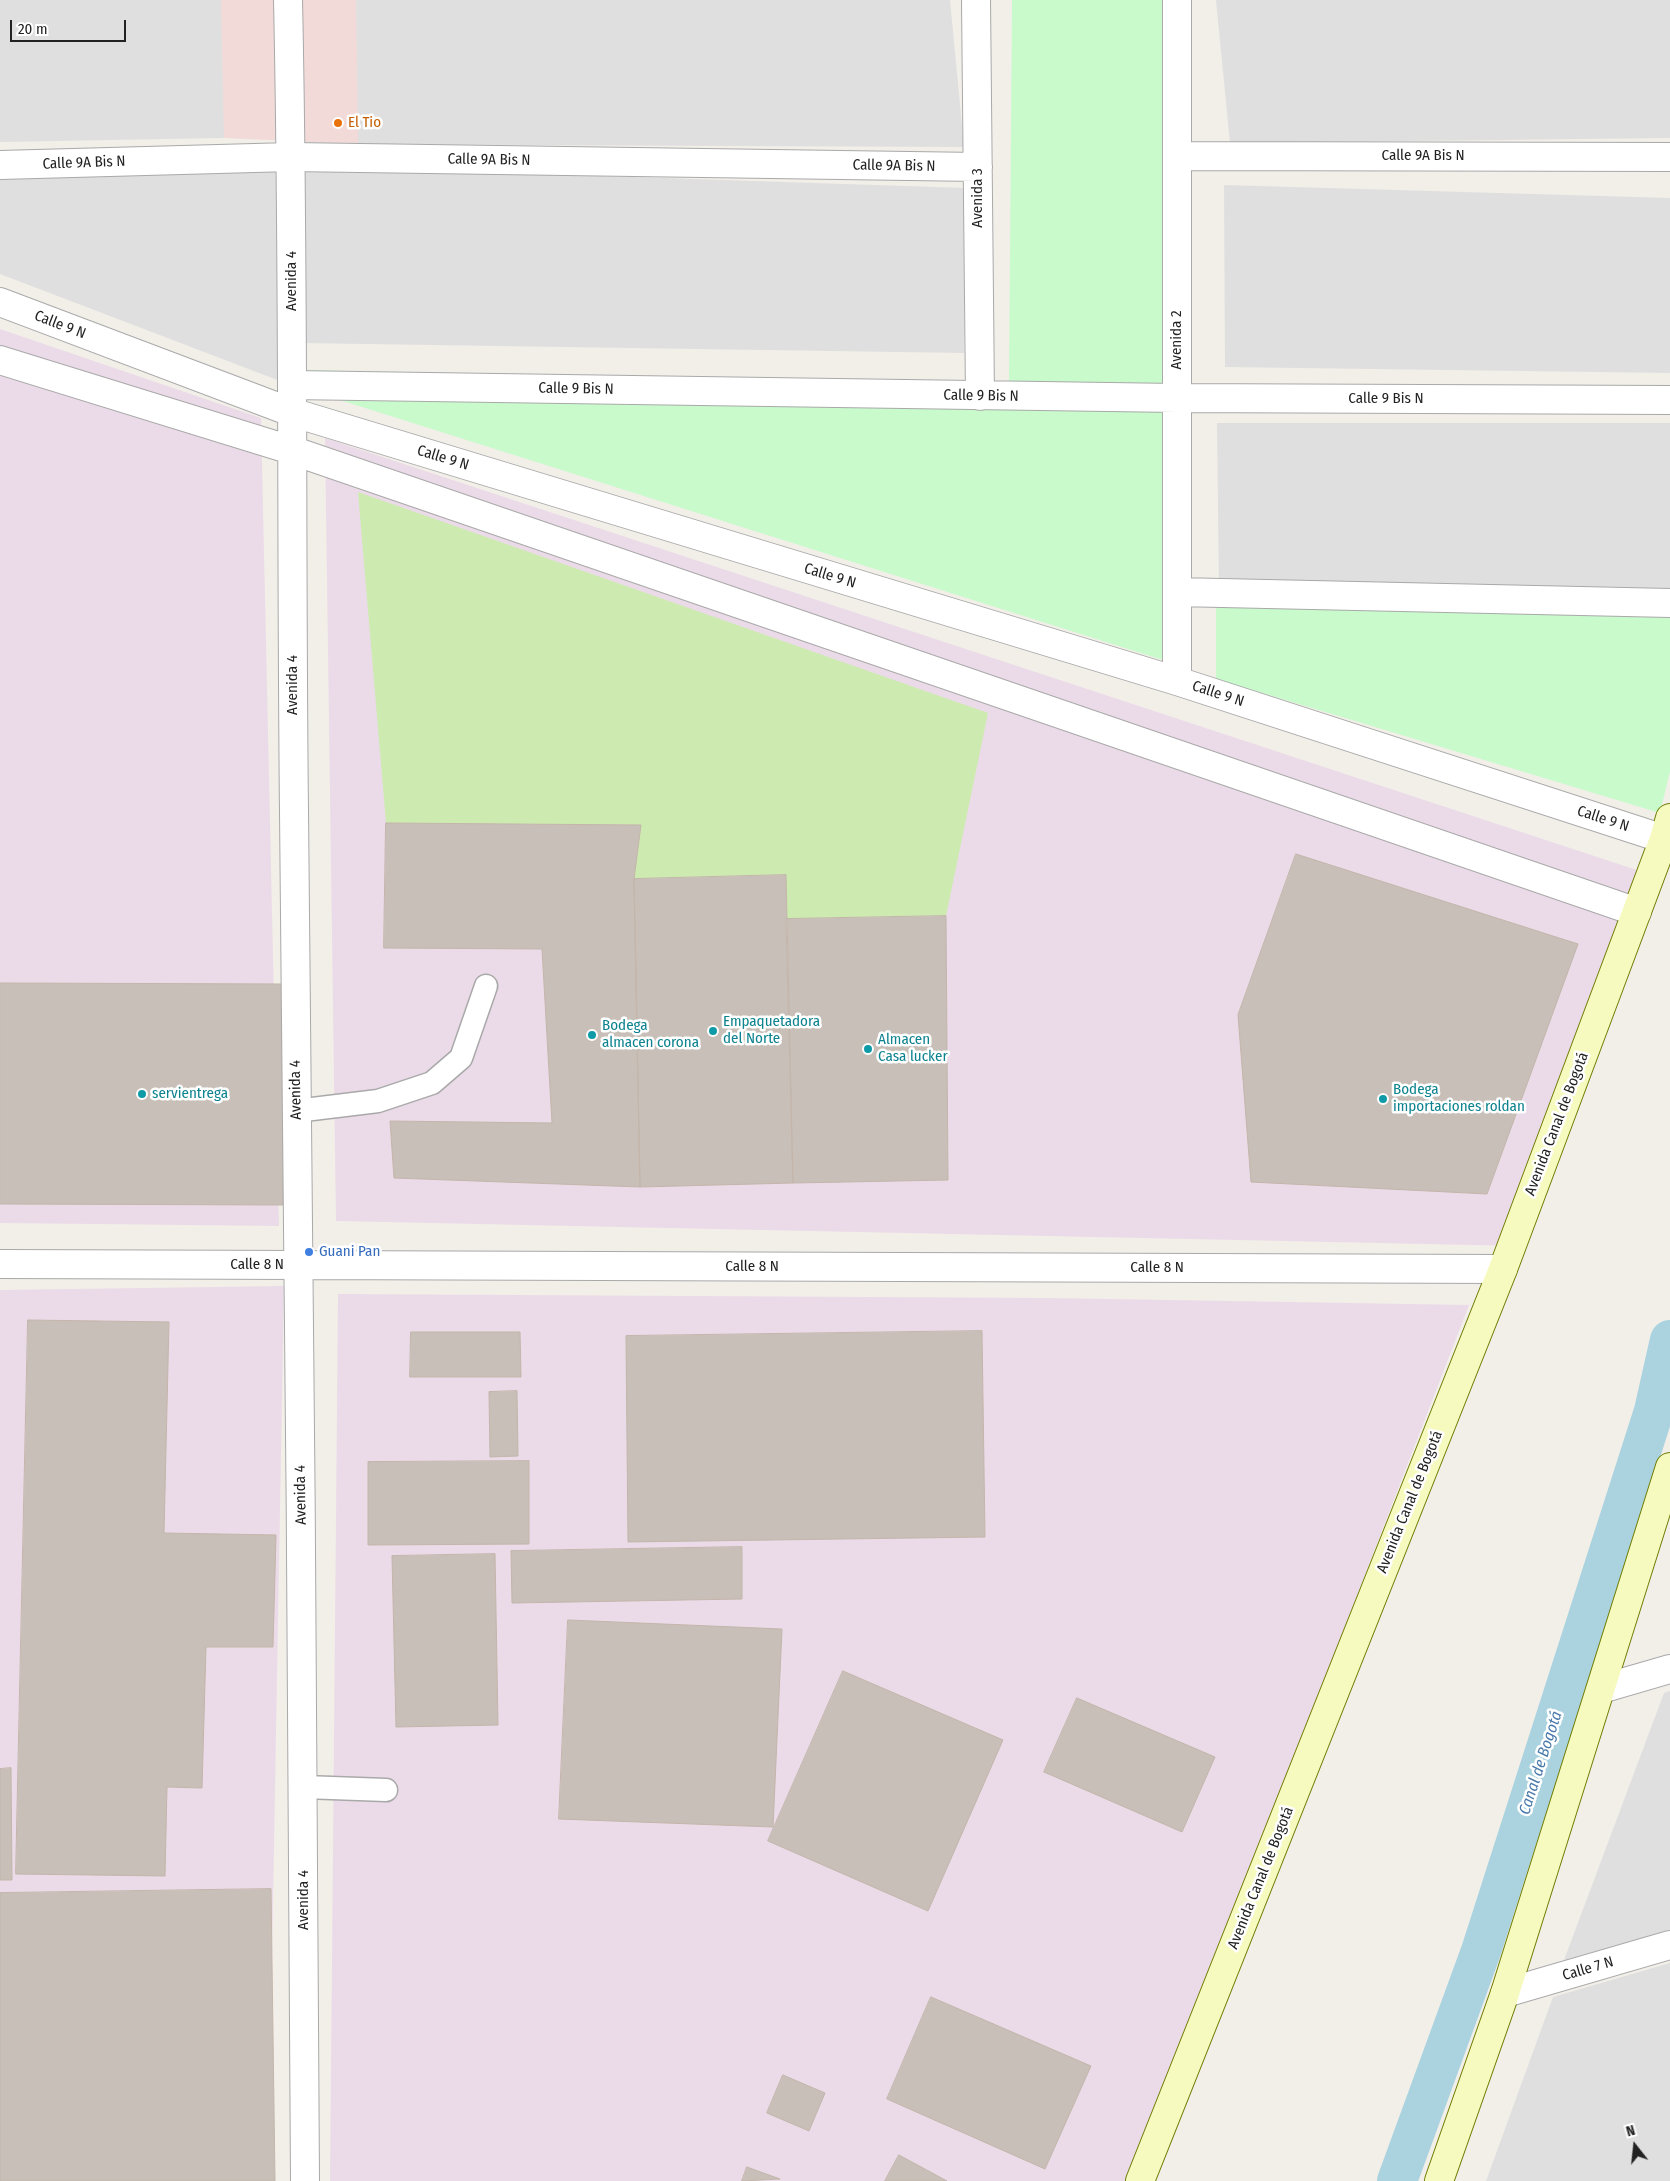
<!DOCTYPE html>
<meta charset="utf-8">
<style>
body{margin:0}
#map{position:relative;width:1670px;height:2181px;overflow:hidden;background:#f2efe9;font-family:"Fira Sans Condensed",sans-serif}
canvas{display:block}
.north{position:absolute;left:1610px;top:2121px;width:50px;height:50px;-webkit-text-stroke:4px #fff;paint-order:stroke;rotate:344deg;font-size:14px;font-weight:700;line-height:20px;text-align:center;color:#222}
.north::after{content:'';display:block;margin:auto;width:18px;height:22px;background:#222;clip-path:polygon(50% 0,100% 100%,50% 72%,0 100%)}
.scale{position:absolute;left:10px;top:20px;width:116px;height:22px;box-sizing:border-box;border:2px solid #222;border-top:0;padding-left:6px;font-size:15px;line-height:18px;white-space:nowrap;color:#222;-webkit-text-stroke:4px #fff;paint-order:stroke}
</style>
<div id="map">
<canvas width="1670" height="2181"></canvas>
<div class="north">N</div>
<div class="scale">20 m</div>
</div>
<script>
const g = document.querySelector('canvas').getContext('2d');
g.lineJoin = 'round';
function paint(path, color) { g.fillStyle = color; g.fill(path, 'evenodd'); }
function stroke(path, color, width, dash) { g.strokeStyle = color; g.lineWidth = width; g.lineCap = dash ? 'butt' : 'round'; g.setLineDash(dash || []); g.stroke(path); }
function label(font, color, halo, rows, align = 'center') {
  g.font = font + ' "Fira Sans Condensed",sans-serif'; g.lineWidth = 5; g.setLineDash([]); g.textBaseline = 'middle'; g.strokeStyle = halo; g.fillStyle = color; for (const [text, x, y, turn = 0] of rows) {
    g.save(); g.translate(x, y); g.rotate((+turn || 0) * Math.PI / 180); g.textAlign = isNaN(turn) ? turn : align; if (halo) g.strokeText(text, 0, 0); g.fillText(text, 0, 0); g.restore();
  }
}
const residential = new Path2D(`
 M 0,0 L 276,0 L 277,137 L 0,142 Z
 M 298,0 L 950,0 L 964,147 L 300,144 Z
 M 1216,0 L 1670,0 L 1670,138 L 1230,143 Z
 M 302,166 L 965,188 L 964,353 L 300,343 Z
 M 0,167 L 280,168 L 280,381 L 0,274 Z
 M 1224,185 L 1670,198 L 1670,373 L 1225,367 Z
 M 1217,423 L 1670,423 L 1670,593 L 1219,590 Z
 M 1670,1691 L 1670,1930 L 1564,1960 L 1664,1693 Z
 M 1670,1963 L 1670,2181 L 1486,2181 L 1553,1997 Z`);
const commercial = new Path2D(`
 M 221,0 L 356,0 L 358,144 L 224,138 Z`);
const industrial = new Path2D(`
 M 0,329 L 261,418 L 279,1226 L 0,1223 Z
 M 325,438 L 1655,876 L 1521,1246 L 336,1221 Z
 M 284,1286 L 268,2181 L 0,2181 L 0,1290 Z
 M 338,1294 L 1049,1298 L 1469,1305 L 1131,2181 L 330,2181 Z`);
const grass = new Path2D(`
 M 358,492 L 988,713 L 946,916 L 786,919 L 785,875 L 634,879 L 640,825 L 386,823 Z`);
const park = new Path2D(`
 M 1012,0 L 1174,0 L 1166,661 L 302,388 L 303,370 L 1009,384 Z
 M 1216,600 L 1670,615 L 1670,771 L 1660,813 L 1216,679 Z`);
const canal = new Path2D(`
 M 1397,2181 L 1481,1951 L 1654,1411 L 1670,1340`);
const building = new Path2D(`
 M 386,823 L 641,825 L 634,879 L 640,1187 L 394,1178 L 390,1121 L 552,1123 L 542,949 L 384,948 Z
 M 1296,854 L 1578,944 L 1487,1194 L 1251,1182 L 1238,1015 Z
 M 786,875 L 793,1183 L 640,1187 L 634,879 Z
 M 946,916 L 948,1180 L 793,1183 L 786,919 Z
 M 0,983 L 287,984 L 283,1205 L 0,1204 Z
 M 28,1320 L 169,1322 L 164,1533 L 276,1535 L 273,1647 L 206,1647 L 202,1788 L 167,1787 L 165,1876 L 16,1874 Z
 M 982,1331 L 985,1537 L 628,1542 L 626,1336 Z
 M 411,1332 L 520,1332 L 521,1377 L 410,1377 Z
 M 517,1391 L 518,1456 L 490,1457 L 489,1392 Z
 M 529,1461 L 529,1544 L 368,1545 L 368,1462 Z
 M 742,1547 L 742,1599 L 512,1603 L 511,1551 Z
 M 495,1554 L 498,1725 L 396,1727 L 392,1556 Z
 M 568,1620 L 782,1629 L 773,1827 L 559,1819 Z
 M 843,1671 L 1003,1740 L 928,1911 L 768,1841 Z
 M 1077,1698 L 1215,1757 L 1182,1832 L 1044,1772 Z
 M 11,1768 L 12,1880 L 0,1880 L 0,1769 Z
 M 271,1889 L 275,2181 L 0,2181 L 0,1893 Z
 M 931,1997 L 1091,2066 L 1045,2169 L 887,2099 Z
 M 783,2075 L 825,2093 L 809,2131 L 767,2113 Z
 M 899,2155 L 947,2181 L 885,2181 Z
 M 747,2167 L 780,2179 L 742,2181 Z`);
const service = new Path2D(`
 M 296,1111 L 378,1101 L 432,1083 L 461,1058 L 486,986
 M 304,1787 L 386,1790`);
const minor = new Path2D(`
 M 288,0 C 294,270 291,541 294,811 C 298,1268 304,1724 305,2181
 M 976,0 L 980,396
 M 1177,0 L 1177,681
 M 1177,156 L 1670,157
 M 0,165 L 291,157 L 978,167
 M 0,302 L 291,412 L 1177,681 L 1664,839
 M 0,360 L 291,450 L 1637,912
 M 292,385 L 1177,398 L 1670,400
 M 1177,592 L 1670,603
 M 0,1264 L 1503,1269
 M 1601,1689 L 1670,1669
 M 1505,1993 L 1670,1945`);
const secondary = new Path2D(`
 M 1140,2181 L 1503,1269 L 1664,839 L 1670,818
 M 1439,2181 L 1505,1993 L 1670,1467`);
const markers = [
 [338,123,5,"#e8710a"],
 [713,1031,5,"#0f9aa8"],
 [592,1035,5,"#0f9aa8"],
 [868,1049,5,"#0f9aa8"],
 [142,1094,5,"#0f9aa8"],
 [1383,1099,5,"#0f9aa8"],
 [309,1252,5,"#3f7fe0"]
];
const foodNames = [
 ["El Tio",348,123]
];
const streetNames = [
 ["Calle 9A Bis N",1423,156],
 ["Calle 9A Bis N",489,160,1],
 ["Calle 9A Bis N",84,163,-2],
 ["Calle 9A Bis N",894,166,1],
 ["Avenida 3",978,198,-90],
 ["Avenida 4",292,281,-90],
 ["Calle 9 N",60,325,21],
 ["Avenida 2",1177,340,-90],
 ["Calle 9 Bis N",576,389,1],
 ["Calle 9 Bis N",981,396,1],
 ["Calle 9 Bis N",1386,399],
 ["Calle 9 N",443,458,17],
 ["Calle 9 N",830,576,17],
 ["Avenida 4",293,685,-90],
 ["Calle 9 N",1218,694,18],
 ["Calle 9 N",1603,819,18],
 ["Avenida 4",296,1090,-91],
 ["Avenida Canal de Bogotá",1557,1124,-69],
 ["Calle 8 N",257,1265],
 ["Calle 8 N",752,1267],
 ["Calle 8 N",1157,1268],
 ["Avenida 4",301,1495,-91],
 ["Avenida Canal de Bogotá",1410,1502,-68],
 ["Avenida Canal de Bogotá",1261,1878,-68],
 ["Avenida 4",304,1900,-90],
 ["Calle 7 N",1588,1969,-16]
];
const cultureNames = [
 ["Empaquetadora",723,1022],
 ["del Norte",723,1039],
 ["Bodega",602,1026],
 ["almacen corona",602,1043],
 ["Almacen",878,1040],
 ["Casa lucker",878,1057],
 ["Bodega",1393,1090],
 ["importaciones roldan",1393,1107],
 ["servientrega",152,1094]
];
const shopNames = [
 ["Guani Pan",319,1252]
];
const waterNames = [
 ["Canal de Bogotá",1541,1763,-72]
];
paint(residential, '#e0dfdf');
paint(commercial, '#f2dad9');
paint(industrial, '#ebdbe8');
paint(grass, '#cdebb0');
paint(park, '#c8facc');
stroke(canal, '#aad3df', 40);
paint(building, '#c7bfb8');
stroke(building, '#c4b6ab', 1);
stroke(service, '#a9a9a9', 25);
stroke(minor, '#a9a9a9', 30);
stroke(secondary, '#707d05', 30);
stroke(service, '#fff', 22);
stroke(minor, '#fff', 28);
stroke(secondary, '#f7fabf', 28);
for (const [x, y, r, color] of markers) { const dot = new Path2D(); dot.arc(x, y, r, 0, 2 * Math.PI); g.fillStyle = color; g.fill(dot); stroke(dot, '#fff', 2); }
label('15px', '#c56008', '#fff', foodNames, 'left');
label('15px', '#222', '#fff', streetNames);
label('15px', '#0d838f', '#fff', cultureNames, 'left');
label('15px', '#366cbe', '#fff', shopNames, 'left');
label('italic 16px', '#4a7aab', '#fff', waterNames);
</script>
